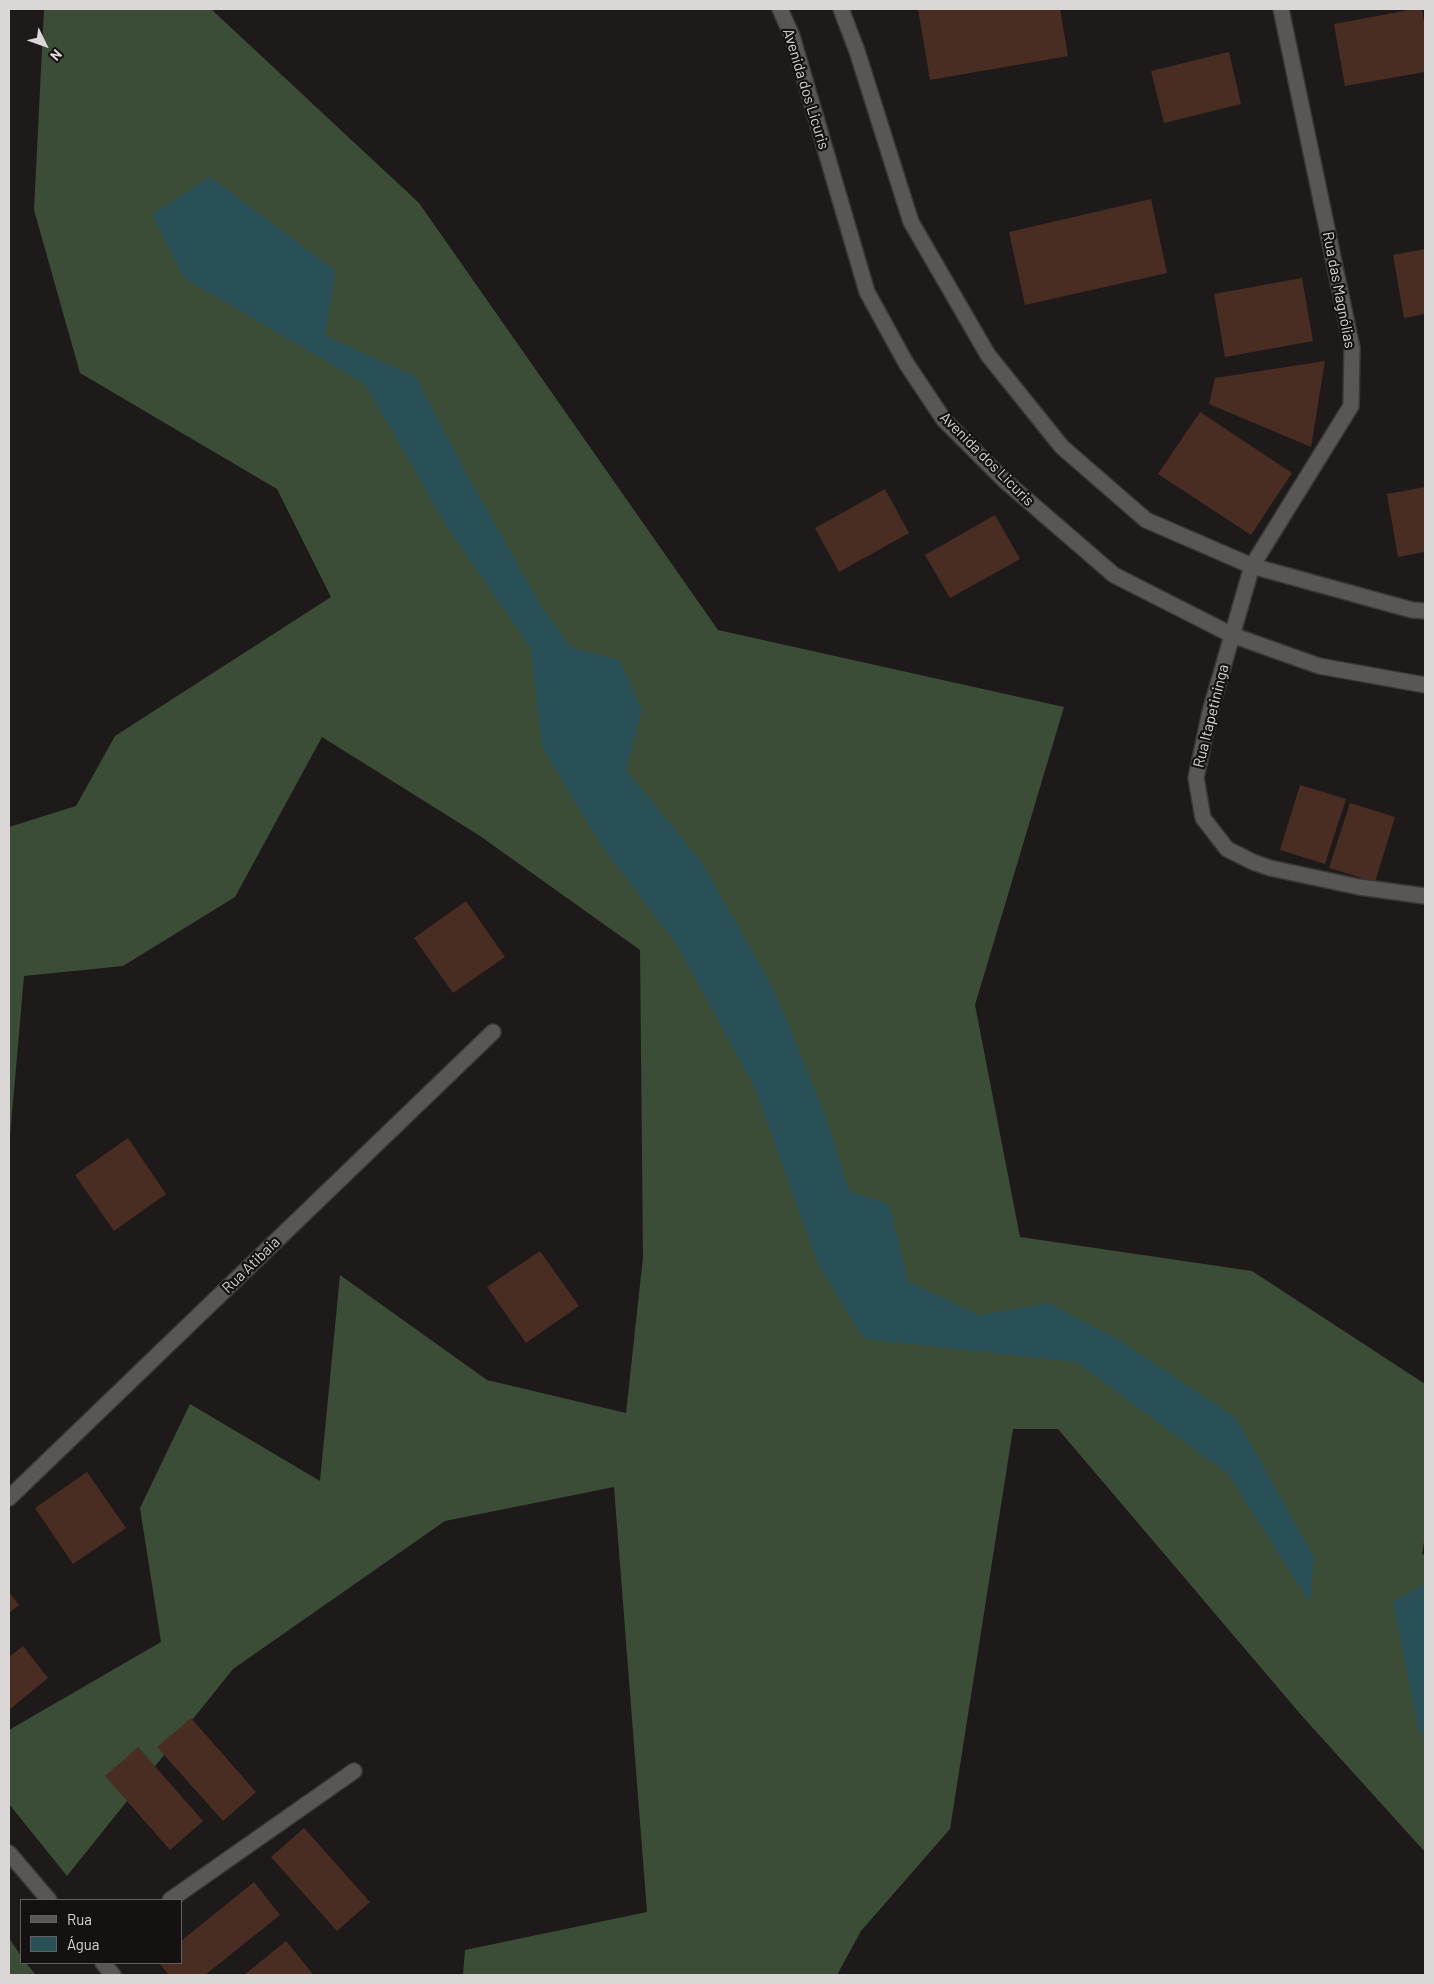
<!DOCTYPE html>
<meta charset="utf-8">
<style>
body{margin:0}
#map{position:relative;width:1434px;height:1984px;overflow:hidden;background:#1e1a19;font-family:Barlow,sans-serif}
canvas{display:block}
.frame{position:absolute;inset:0;border:10px solid #dad7d6;pointer-events:none}
.legend{position:absolute;left:20px;top:1899px;width:162px;height:65px;box-sizing:border-box;background:#151110;border:1px solid #64605f;margin:0;padding:6px 9px;list-style:none;font-size:15px;color:#dad7d6}
.legend li{display:flex;align-items:center;gap:10px;height:25px}
.legend b{width:25px;border:1px solid #64605f}
.north{position:absolute;left:20px;top:20px;width:50px;height:50px;-webkit-text-stroke:4px #151110;paint-order:stroke;rotate:132deg;font-size:14px;font-weight:700;line-height:20px;text-align:center;color:#dad7d6}
.north::after{content:'';display:block;margin:auto;width:18px;height:22px;background:#dad7d6;clip-path:polygon(50% 0,100% 100%,50% 72%,0 100%)}
</style>
<div id="map">
<canvas width="1434" height="1984"></canvas>
<div class="frame"></div>
<ul class="legend">
<li><b style="height:6px;background:#5a5654"></b>Rua</li>
<li><b style="height:14px;background:#295056"></b>Água</li>
</ul>
<div class="north">N</div>
</div>
<script>
const g = document.querySelector('canvas').getContext('2d');
g.lineJoin = 'round';
function paint(path, color) { g.fillStyle = color; g.fill(path, 'evenodd'); }
function stroke(path, color, width, dash) { g.strokeStyle = color; g.lineWidth = width; g.lineCap = dash ? 'butt' : 'round'; g.setLineDash(dash || []); g.stroke(path); }
function label(font, color, halo, rows, align = 'center') {
  g.font = font + ' Barlow,sans-serif'; g.lineWidth = 4.5; g.setLineDash([]); g.textBaseline = 'middle'; g.strokeStyle = halo; g.fillStyle = color; for (const [text, x, y, turn = 0] of rows) {
    g.save(); g.translate(x, y); g.rotate((+turn || 0) * Math.PI / 180); g.textAlign = isNaN(turn) ? turn : align; if (halo) g.strokeText(text, 0, 0); g.fillText(text, 0, 0); g.restore();
  }
}
const forest = new Path2D(`
 M 44,9 L 211,9 L 419,203 L 718,630 L 1064,707 L 975,1005 L 1020,1237 L 1252,1271 L 1425,1384 L 1425,1536 L 1422,1554 L 1425,1555 L 1425,1852 L 1302,1716 L 1058,1429 L 1013,1429 L 950,1829 L 861,1931 L 837,1975 L 463,1975 L 465,1950 L 647,1912 L 614,1487 L 445,1521 L 233,1669 L 67,1876 L 9,1804 L 9,1730 L 161,1642 L 140,1508 L 190,1404 L 320,1481 L 340,1275 L 487,1380 L 626,1413 L 643,1257 L 640,950 L 480,836 L 322,737 L 235,897 L 123,966 L 24,976 L 9,1148 L 9,827 L 76,806 L 115,736 L 331,597 L 277,489 L 80,373 L 34,210 Z
 M 9,1938 L 21,1956 L 21,1963 L 26,1963 L 36,1975 L 9,1975 Z`);
const water = new Path2D(`
 M 210,177 L 336,271 L 325,335 L 416,377 L 470,480 L 540,604 L 570,647 L 620,660 L 642,710 L 626,770 L 703,864 L 776,994 L 828,1122 L 849,1191 L 889,1204 L 908,1281 L 979,1315 L 1049,1303 L 1119,1340 L 1236,1418 L 1314,1557 L 1310,1603 L 1228,1474 L 1076,1362 L 864,1339 L 818,1264 L 755,1089 L 679,948 L 601,845 L 542,747 L 530,647 L 447,527 L 365,384 L 184,278 L 152,214 Z
 M 1425,1583 L 1425,1741 L 1418,1728 L 1393,1602 Z`);
const building = new Path2D(`
 M 918,9 L 1060,9 L 1068,56 L 930,80 Z
 M 1415,9 L 1422,9 L 1425,29 L 1425,72 L 1345,86 L 1334,24 Z
 M 1229,52 L 1241,104 L 1164,123 L 1151,71 Z
 M 1151,199 L 1167,273 L 1025,305 L 1009,232 Z
 M 1425,249 L 1425,314 L 1404,318 L 1393,255 Z
 M 1302,278 L 1313,341 L 1225,357 L 1214,294 Z
 M 1325,361 L 1311,447 L 1209,404 L 1215,378 Z
 M 1200,412 L 1292,473 L 1251,535 L 1158,474 Z
 M 1425,487 L 1425,552 L 1398,557 L 1387,494 Z
 M 885,489 L 909,533 L 839,572 L 815,528 Z
 M 995,515 L 1020,559 L 950,598 L 925,555 Z
 M 1300,785 L 1346,799 L 1325,864 L 1280,850 Z
 M 1350,803 L 1395,817 L 1375,882 L 1329,868 Z
 M 466,901 L 505,957 L 453,993 L 414,938 Z
 M 128,1138 L 166,1194 L 114,1231 L 75,1175 Z
 M 540,1251 L 579,1306 L 526,1343 L 487,1287 Z
 M 87,1472 L 126,1528 L 73,1564 L 35,1508 Z
 M 9,1592 L 19,1605 L 9,1613 Z
 M 23,1646 L 48,1678 L 9,1710 L 9,1657 Z
 M 191,1718 L 256,1792 L 223,1821 L 157,1747 Z
 M 138,1747 L 203,1821 L 170,1850 L 105,1776 Z
 M 304,1828 L 370,1902 L 337,1931 L 271,1857 Z
 M 254,1882 L 280,1915 L 205,1975 L 169,1975 L 159,1963 L 181,1963 L 181,1941 Z
 M 286,1941 L 312,1973 L 310,1975 L 244,1975 Z`);
const minor = new Path2D(`
 M 780,9 L 792,36 L 867,292 L 906,363 L 944,420 L 1004,480 L 1114,575 L 1232,635 L 1319,666 L 1425,685
 M 841,9 L 857,51 L 911,222 L 988,355 L 1062,447 L 1146,520 L 1252,566 L 1412,610 L 1425,611
 M 1281,9 L 1352,348 L 1351,406 L 1252,566 L 1210,712 L 1196,778 L 1203,818 L 1227,849 L 1253,862 L 1270,868 L 1359,887 L 1425,896
 M 9,1498 L 493,1032
 M 9,1853 L 49,1900
 M 170,1900 L 354,1771
 M 103,1963 L 113,1975`);
const streetNames = [
 ["Avenida dos Licuris",806,89,73],
 ["Rua das Magnólias",1339,290,79],
 ["Avenida dos Licuris",987,459,45],
 ["Rua Itapetininga",1211,716,-76],
 ["Rua Atibaia",251,1265,-44]
];
paint(forest, '#3b4d36');
paint(water, '#295056');
paint(building, '#492d23');
stroke(minor, '#3a3737', 18);
stroke(minor, '#5a5654', 15);
label('15px', '#dad7d6', '#151110', streetNames);
</script>
